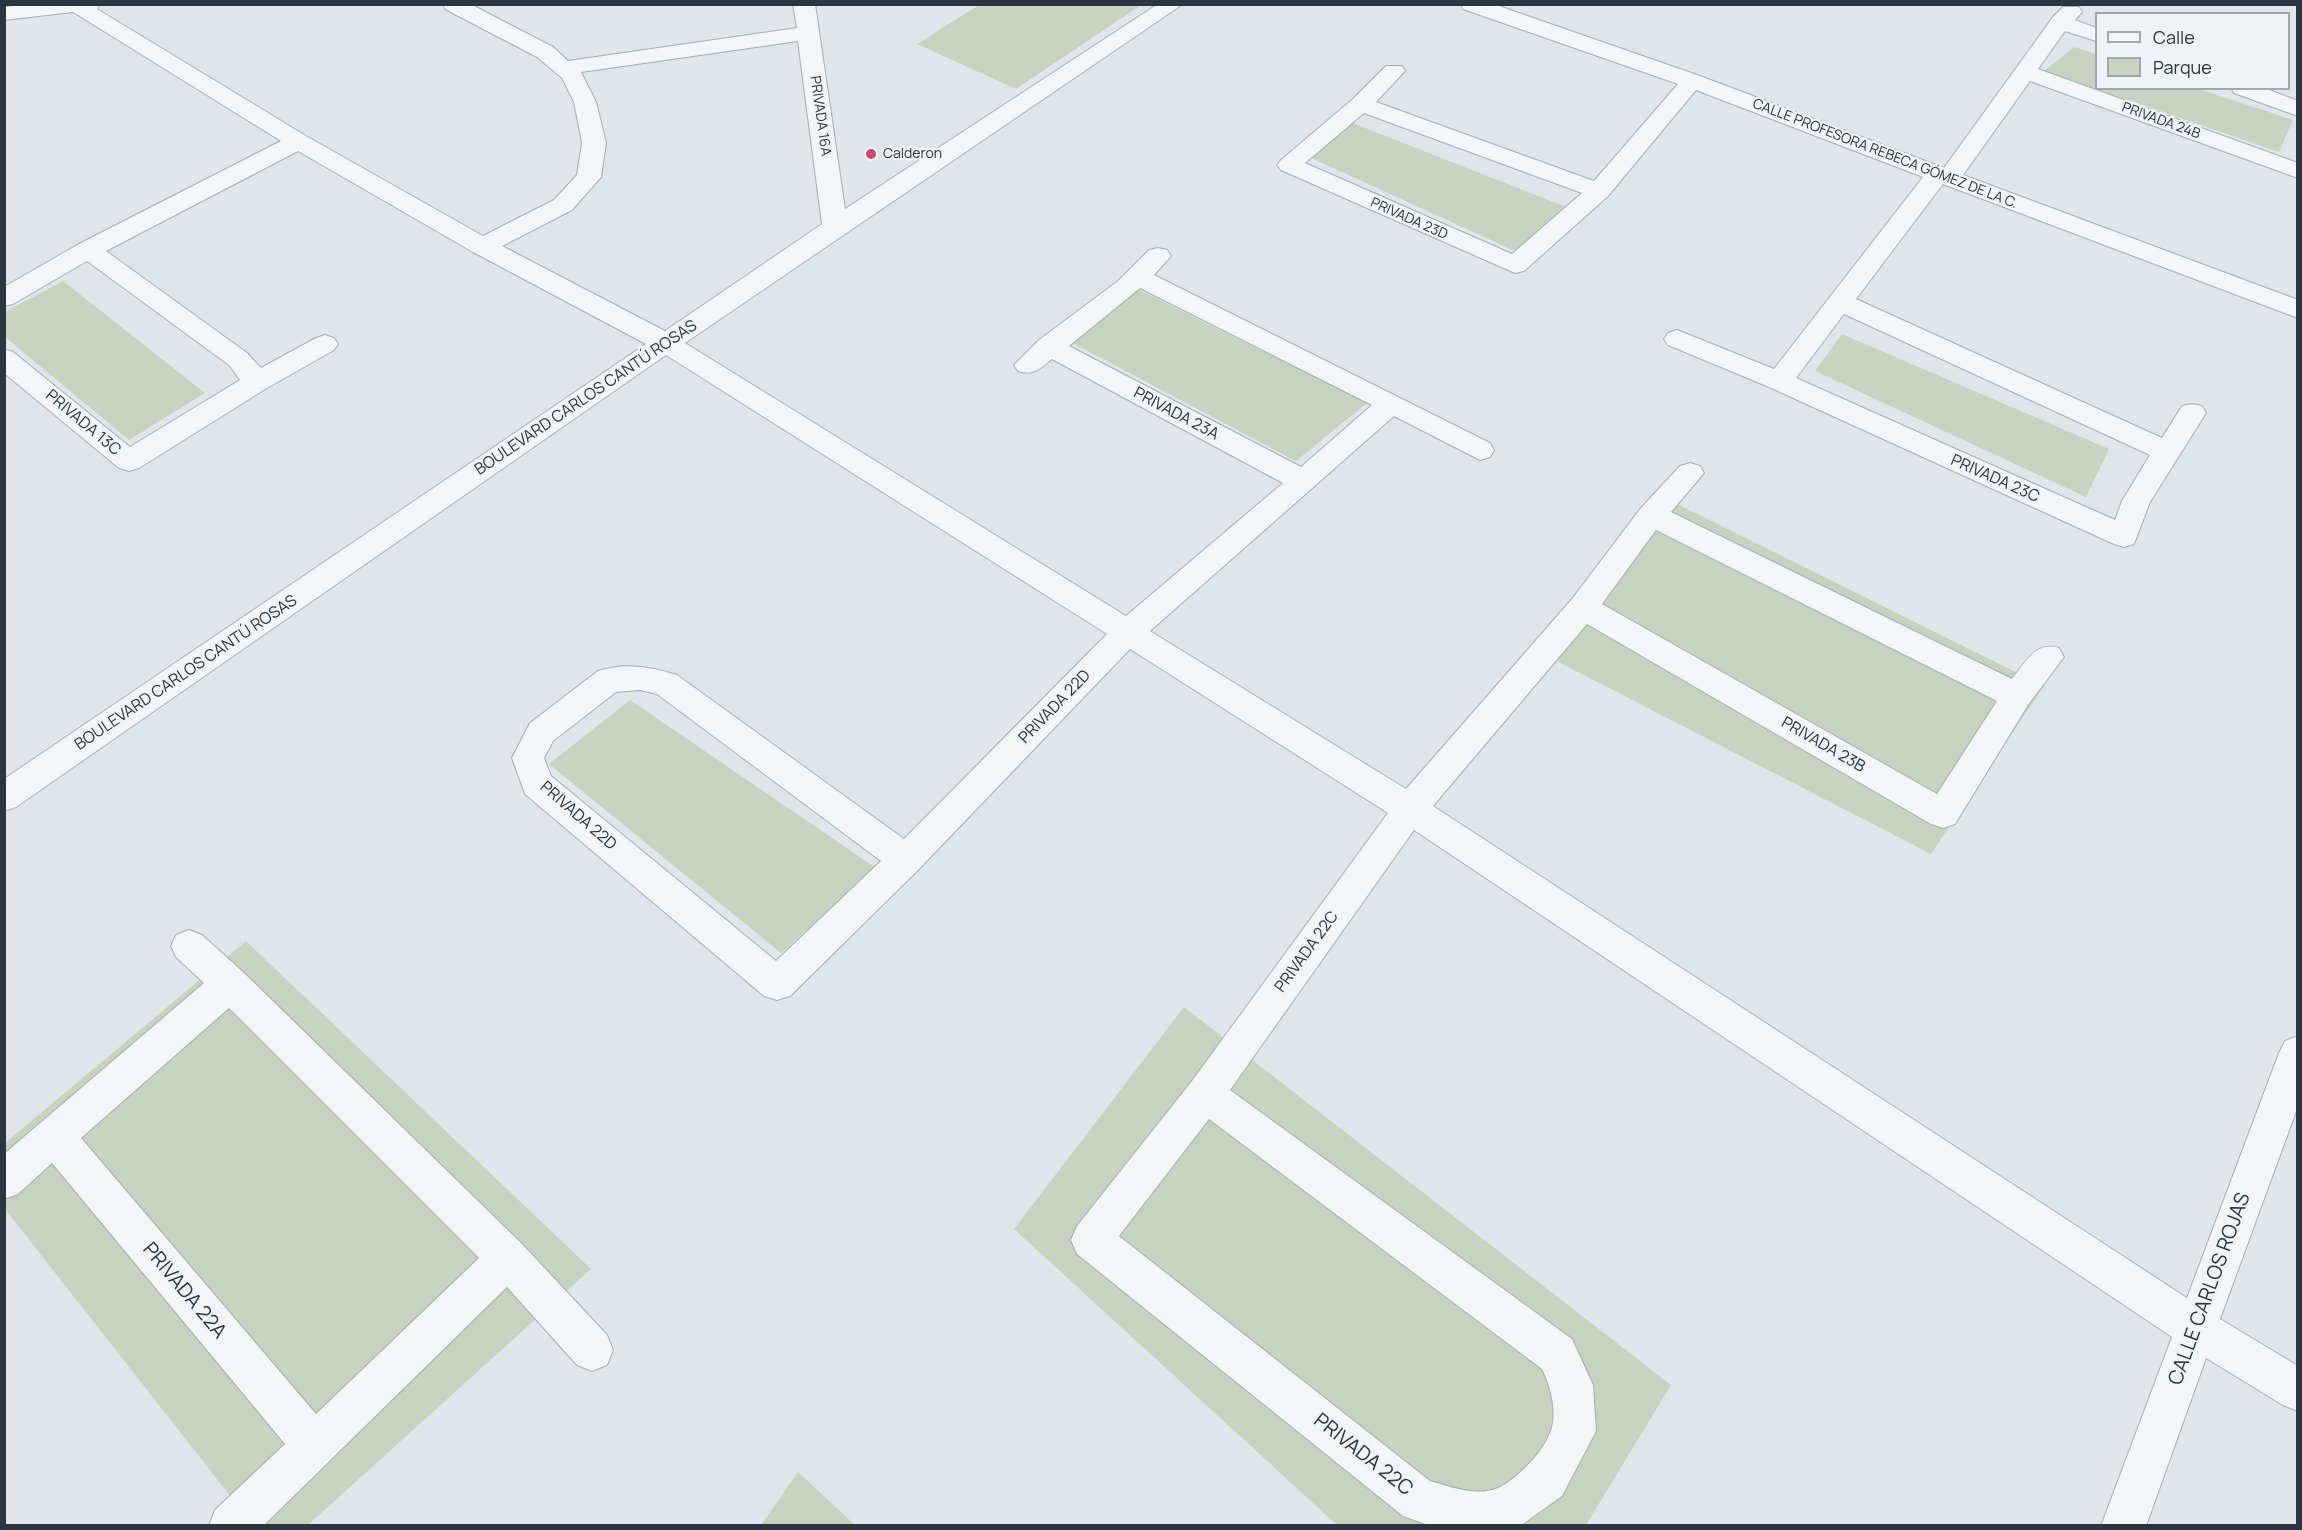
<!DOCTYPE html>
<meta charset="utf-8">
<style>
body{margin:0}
#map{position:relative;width:2302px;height:1530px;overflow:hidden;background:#e0e5e9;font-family:Manrope,sans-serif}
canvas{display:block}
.frame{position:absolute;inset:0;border:6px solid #293540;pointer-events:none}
.legend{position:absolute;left:2095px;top:12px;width:195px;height:78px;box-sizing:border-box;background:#f0f3f6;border:2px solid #a0a7ad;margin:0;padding:8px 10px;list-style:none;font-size:18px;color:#293540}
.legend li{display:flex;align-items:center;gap:12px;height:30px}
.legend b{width:30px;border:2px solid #a0a7ad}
</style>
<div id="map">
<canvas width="2302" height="1530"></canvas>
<div class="frame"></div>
<ul class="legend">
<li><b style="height:8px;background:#f3f5f7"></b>Calle</li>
<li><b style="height:16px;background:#c8d2c1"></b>Parque</li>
</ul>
</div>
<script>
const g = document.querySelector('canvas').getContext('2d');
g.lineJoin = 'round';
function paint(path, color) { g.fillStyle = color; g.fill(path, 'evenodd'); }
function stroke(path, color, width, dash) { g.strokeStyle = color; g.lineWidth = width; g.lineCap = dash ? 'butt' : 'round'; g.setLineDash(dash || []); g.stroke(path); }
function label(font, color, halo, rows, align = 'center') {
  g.font = font + ' Manrope,sans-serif'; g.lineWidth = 4.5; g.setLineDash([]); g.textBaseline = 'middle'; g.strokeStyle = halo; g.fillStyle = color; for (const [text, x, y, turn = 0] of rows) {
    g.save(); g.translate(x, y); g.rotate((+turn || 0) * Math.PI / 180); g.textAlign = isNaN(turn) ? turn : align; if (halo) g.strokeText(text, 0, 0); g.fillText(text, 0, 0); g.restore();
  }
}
const green = new Path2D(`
 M 979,5 L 979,4 L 1141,5 L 1016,89 L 917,44 Z
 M 2074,47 L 2096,54 L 2096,88 L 2199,89 L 2293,120 L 2279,152 L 2044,71 Z
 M 1340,118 L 1566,207 L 1517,252 L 1294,150 Z
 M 63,281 L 205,393 L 129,440 L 5,337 L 5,312 Z
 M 1129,285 L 1367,403 L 1296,461 L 1065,339 Z
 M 1842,334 L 2109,449 L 2086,497 L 1815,371 Z
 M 1669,500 L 2044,686 L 1931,854 L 1543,654 Z
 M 630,700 L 876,868 L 781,953 L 549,764 Z
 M 246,941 L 591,1269 L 308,1525 L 253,1525 L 5,1209 L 5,1143 Z
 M 1184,1007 L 1671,1385 L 1586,1525 L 1337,1525 L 1014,1229 Z
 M 798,1472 L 855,1525 L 761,1525 Z`);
const minor = new Path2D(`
 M 30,4 L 100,4 L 97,9 L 306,136 L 483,236 L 554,200 L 577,175 L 582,143 L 574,102 L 562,78 L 537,57 L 445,9 L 443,4 L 470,4 L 553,47 L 568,61 L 797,28 L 793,4 L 815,4 L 845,209 L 1158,4 L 1183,4 L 685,343 L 1126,616 L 1283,483 L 1052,359 C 1040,369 1033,376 1018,371 L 1014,365 L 1039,340 L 1118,281 L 1149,250 L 1158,248 L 1167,250 L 1171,256 L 1154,275 L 1490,443 L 1494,450 L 1490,457 L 1480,460 L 1394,416 L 1150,631 L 1406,789 L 1572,599 L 1641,508 L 1680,466 L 1690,463 L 1700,466 L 1704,473 L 1671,512 L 2012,679 C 2026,662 2035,641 2059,648 L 2064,657 L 2028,705 L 1955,824 L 1943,828 L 1931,824 L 1587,624 L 1433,806 L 2187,1298 L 2279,1053 L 2285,1041 L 2298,1036 L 2298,1106 L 2220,1319 L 2298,1366 L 2298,1411 L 2283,1405 L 2206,1358 L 2146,1526 L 2101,1526 L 2172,1337 L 1414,830 L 1230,1090 L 1572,1339 L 1593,1385 L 1596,1431 L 1562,1496 L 1520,1526 L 1431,1526 L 1403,1516 L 1077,1254 L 1071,1240 L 1077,1226 L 1192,1081 L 1388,813 L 1130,649 L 918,870 L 790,996 L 777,1000 L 764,996 L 525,794 L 512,758 L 530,723 L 598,671 C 625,662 651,667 677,675 L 904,839 L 1107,634 L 666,355 L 16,807 L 4,811 L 4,779 L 646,344 L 473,252 L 298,151 L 106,251 L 247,353 L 261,368 L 316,338 L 325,335 L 334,338 L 338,344 L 334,350 L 267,388 L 139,468 L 129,471 L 119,468 L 4,373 L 4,349 L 13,352 L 130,447 L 240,380 L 229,365 L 87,261 L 13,304 L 4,306 L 4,287 L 79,244 L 281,141 L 73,12 L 4,20 L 4,7 ZM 798,41 L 822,224 L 665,331 L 502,246 L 572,210 L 601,177 L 606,143 L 596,102 L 581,72 ZM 1140,288 L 1372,405 L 1301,467 L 1069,346 ZM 1656,530 L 1997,701 L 1937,794 L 1602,604 ZM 640,690 L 657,694 L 881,861 L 776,961 L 551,776 L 544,758 L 553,741 L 616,692 ZM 1209,1119 L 1542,1369 C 1550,1385 1557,1409 1552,1427 C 1547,1448 1518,1479 1498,1488 C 1476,1497 1452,1487 1430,1481 L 1119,1236 Z
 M 1461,4 L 1493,4 L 1700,76 L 1944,168 L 2053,17 L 2063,7 L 2079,7 L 2082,12 L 2075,20 L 2096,28 L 2096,41 L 2065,31 L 2038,69 L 2298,163 L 2298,178 L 2030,81 L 1963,175 L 2298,300 L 2298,318 L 1943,184 L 1856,299 L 2162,438 L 2182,406 L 2192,404 L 2202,406 L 2206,413 L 2150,502 L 2134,544 L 2124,547 L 2114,544 L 1769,387 L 1668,345 L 1664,339 L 1668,333 L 1677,330 L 1774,369 L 1923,177 L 1696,90 L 1608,196 L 1524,271 L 1515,273 L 1281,170 L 1277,165 L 1281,160 L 1353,99 L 1386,66 L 1402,66 L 1405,71 L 1376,102 L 1594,181 L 1678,84 L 1463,9 ZM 1364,113 L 1582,193 L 1512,254 L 1305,163 ZM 1844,314 L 2150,455 L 2122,501 L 2115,520 L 1796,378 Z
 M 2231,88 L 2264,88 L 2298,101 L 2298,116 L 2234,93 Z
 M 189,930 L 202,935 L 243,972 L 522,1244 L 607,1335 L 613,1350 L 607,1365 L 592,1371 L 577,1365 L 507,1287 L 263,1526 L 209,1526 L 215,1510 L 285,1444 L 52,1163 L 18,1194 L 4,1199 L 4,1154 L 204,983 L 176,957 L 171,946 L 176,935 ZM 229,1008 L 479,1258 L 316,1414 L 81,1138 Z`);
const markers = [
 [871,154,6,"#ca486f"]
];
const farStreetnames = [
 ["PRIVADA 16A",820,116,82],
 ["PRIVADA 24B",2161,121,20],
 ["CALLE PROFESORA REBECA GÓMEZ DE LA C.",1885,154,21],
 ["PRIVADA 23D",1409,219,24]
];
const farPoinames = [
 ["Calderon",883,154]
];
const streetNames = [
 ["BOULEVARD CARLOS CANTÚ ROSAS",586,398,-34],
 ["PRIVADA 23A",1176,414,28],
 ["PRIVADA 13C",83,423,40],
 ["PRIVADA 23C",1995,479,24],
 ["BOULEVARD CARLOS CANTÚ ROSAS",186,673,-34],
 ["PRIVADA 22D",1055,707,-46],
 ["PRIVADA 23B",1823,745,30],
 ["PRIVADA 22D",578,816,41],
 ["PRIVADA 22C",1307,952,-54]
];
const nearStreetnames = [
 ["CALLE CARLOS ROJAS",2210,1289,-70],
 ["PRIVADA 22A",184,1291,50],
 ["PRIVADA 22C",1363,1455,38]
];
paint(green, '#c8d2c1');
stroke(minor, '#a5adb3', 2);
paint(minor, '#f3f5f7');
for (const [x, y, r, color] of markers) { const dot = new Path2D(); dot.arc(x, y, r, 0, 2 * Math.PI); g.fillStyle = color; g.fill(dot); stroke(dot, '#f0f3f6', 2); }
label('14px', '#293540', '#f0f3f6', farStreetnames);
label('14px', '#293540', '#f0f3f6', farPoinames, 'left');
label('16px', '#293540', '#f0f3f6', streetNames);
label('20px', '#293540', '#f0f3f6', nearStreetnames);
</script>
